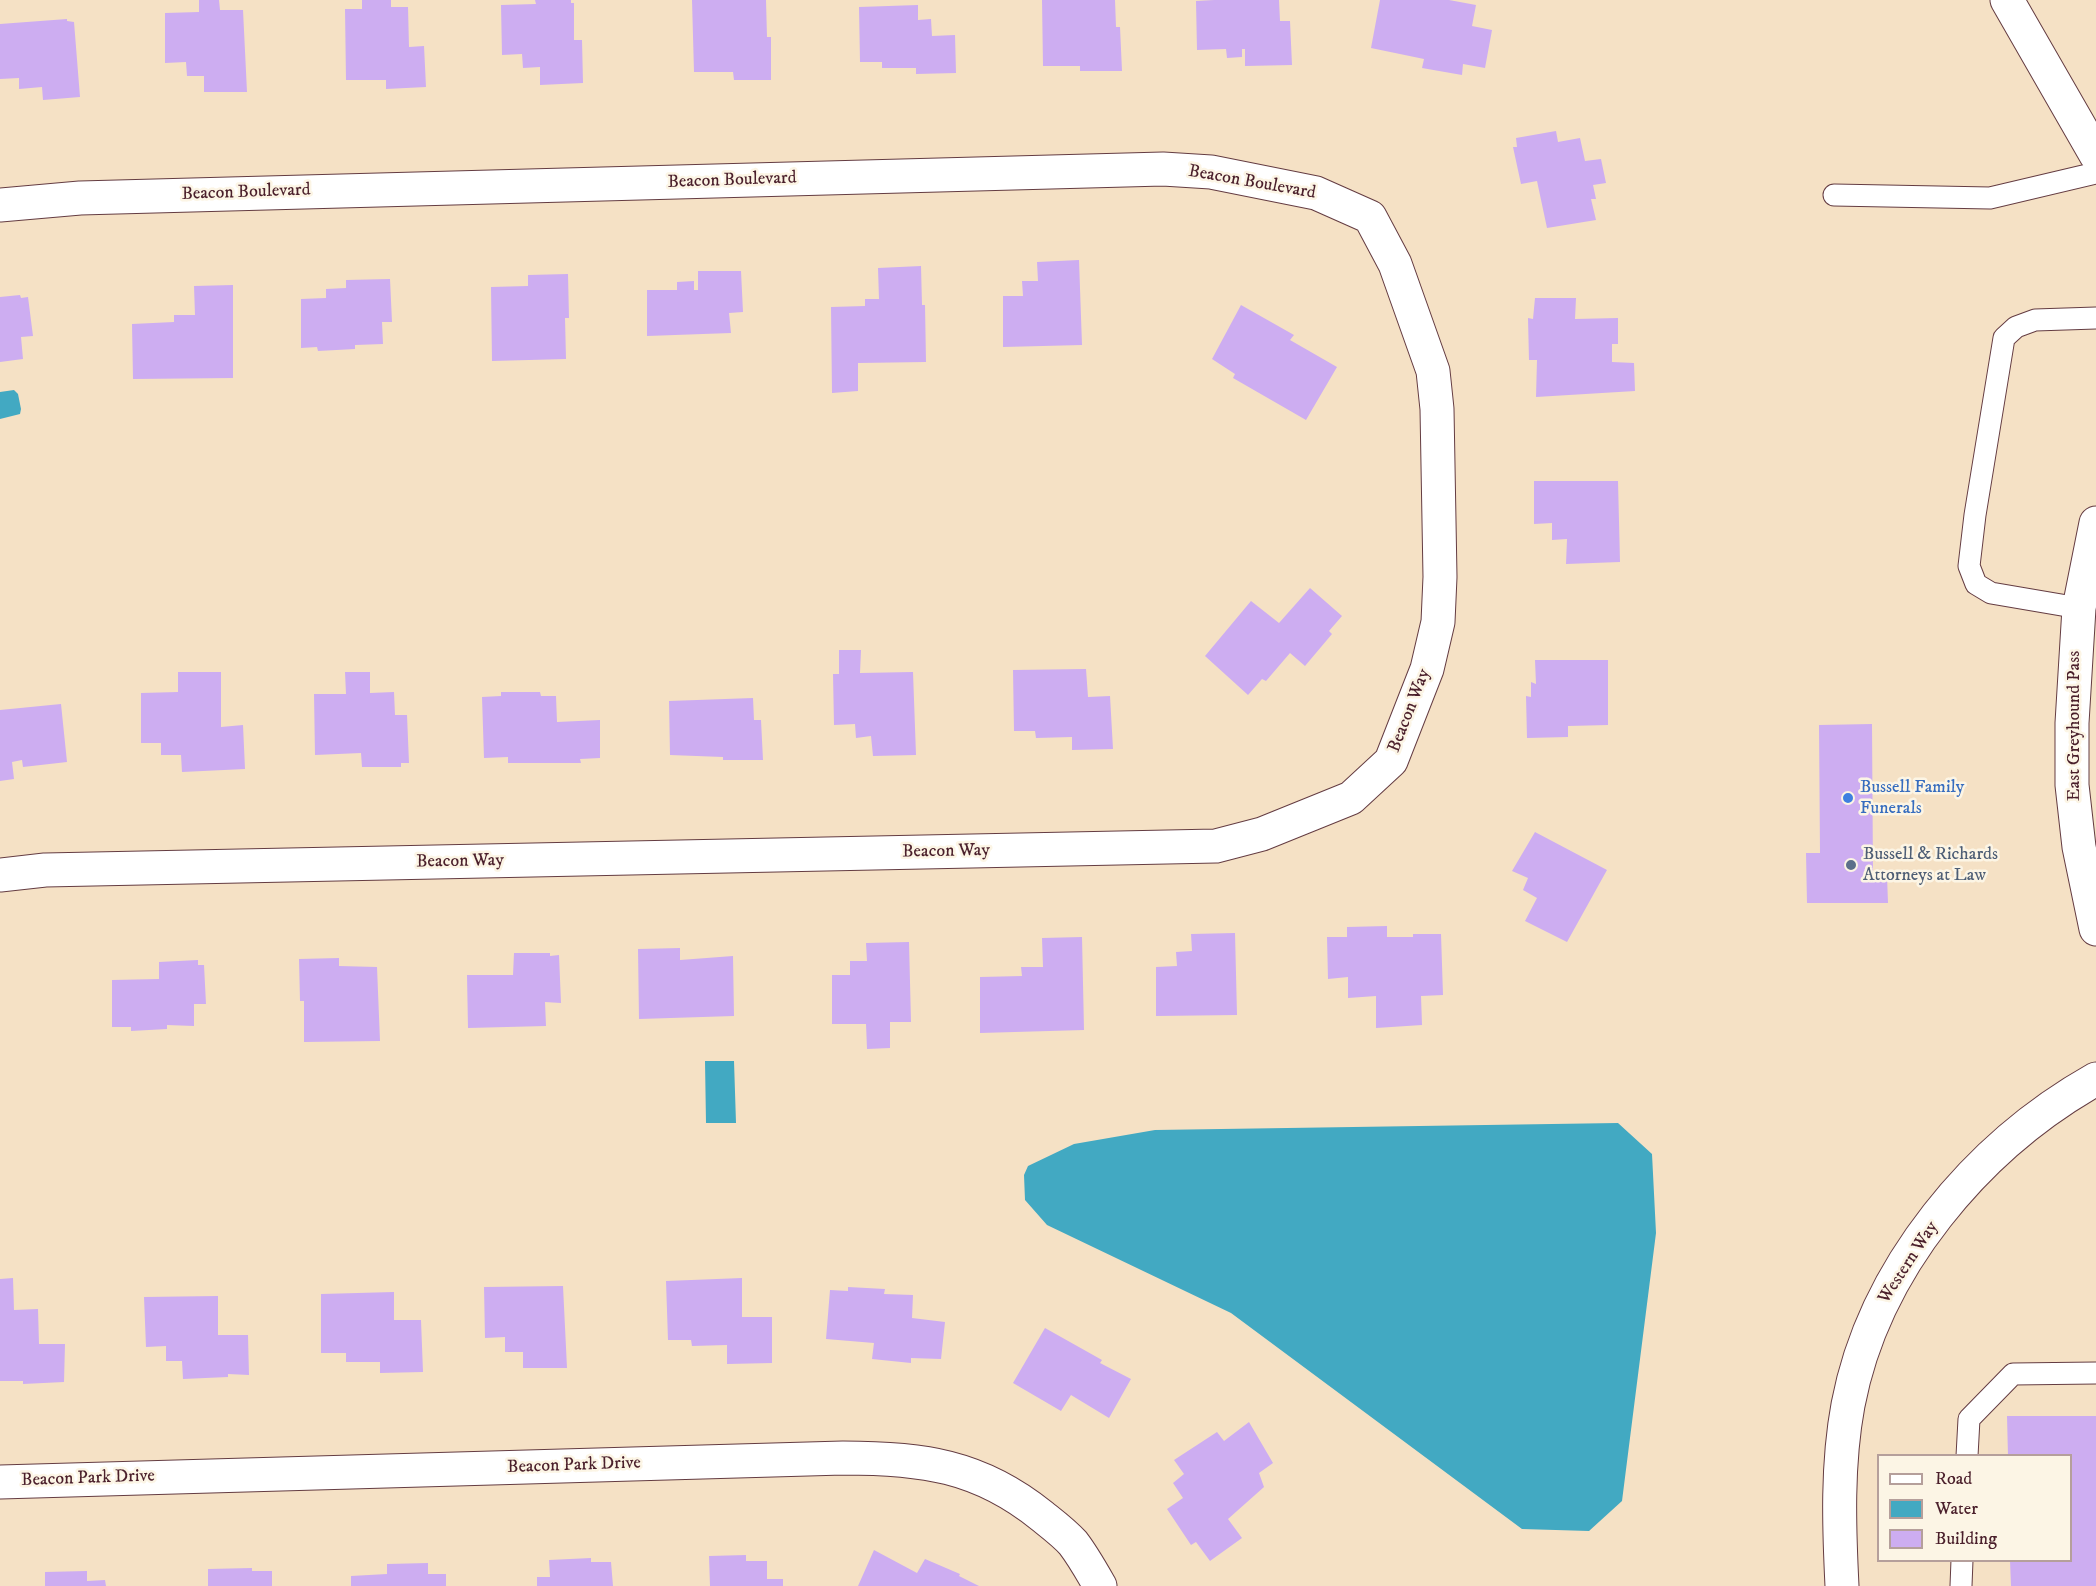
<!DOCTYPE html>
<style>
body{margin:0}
#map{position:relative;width:2096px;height:1586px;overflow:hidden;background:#f5e1c5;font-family:"IM FELL DW Pica",serif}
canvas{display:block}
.legend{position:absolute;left:1877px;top:1454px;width:195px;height:108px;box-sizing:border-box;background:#fcf5e5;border:2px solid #b59f9b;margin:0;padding:8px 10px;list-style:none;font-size:18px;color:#4a1f2b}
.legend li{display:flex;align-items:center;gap:12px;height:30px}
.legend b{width:30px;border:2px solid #b59f9b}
</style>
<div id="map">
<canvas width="2096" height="1586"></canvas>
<ul class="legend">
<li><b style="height:8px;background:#fff"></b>Road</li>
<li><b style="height:16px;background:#42a9c2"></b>Water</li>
<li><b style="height:16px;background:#cdadf1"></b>Building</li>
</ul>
</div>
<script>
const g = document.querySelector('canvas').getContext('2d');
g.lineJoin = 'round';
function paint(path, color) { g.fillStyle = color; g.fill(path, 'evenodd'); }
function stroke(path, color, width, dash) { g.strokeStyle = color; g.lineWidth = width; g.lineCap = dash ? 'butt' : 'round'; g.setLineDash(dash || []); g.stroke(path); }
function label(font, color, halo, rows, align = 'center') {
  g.font = font + ' "IM FELL DW Pica",serif'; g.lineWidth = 5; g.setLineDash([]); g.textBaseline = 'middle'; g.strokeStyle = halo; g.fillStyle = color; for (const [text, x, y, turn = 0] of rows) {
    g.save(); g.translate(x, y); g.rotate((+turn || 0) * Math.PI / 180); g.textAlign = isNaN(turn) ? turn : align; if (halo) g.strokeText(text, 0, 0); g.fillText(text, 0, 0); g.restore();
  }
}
const water = new Path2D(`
 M 14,390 L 18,394 L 21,409 L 20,414 L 0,419 L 0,392 Z
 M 705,1061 L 734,1061 L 736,1123 L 706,1123 Z
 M 1618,1123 L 1652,1154 L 1656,1233 L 1622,1501 L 1589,1531 L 1522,1529 L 1231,1313 L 1047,1225 L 1025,1200 L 1024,1175 L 1028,1166 L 1074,1144 L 1155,1130 Z`);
const building = new Path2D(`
 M 199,0 L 219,0 L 220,10 L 243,10 L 247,92 L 204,92 L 204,76 L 187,76 L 186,62 L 165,63 L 165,13 L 199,12 Z
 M 362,0 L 391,0 L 391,7 L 408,7 L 409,47 L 424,46 L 426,87 L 386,89 L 386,80 L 346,80 L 345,9 L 362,9 Z
 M 535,0 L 571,0 L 571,3 L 574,3 L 574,40 L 582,40 L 583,83 L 540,85 L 540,67 L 523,68 L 522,54 L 502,55 L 501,5 L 536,4 Z
 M 692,0 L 766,0 L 767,37 L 771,37 L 771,80 L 734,80 L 733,72 L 694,72 Z
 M 1042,0 L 1115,0 L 1116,27 L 1120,27 L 1122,71 L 1080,71 L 1080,66 L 1043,66 Z
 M 1214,0 L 1279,0 L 1280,21 L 1290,21 L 1292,65 L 1245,66 L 1245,49 L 1242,49 L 1242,57 L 1227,58 L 1226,49 L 1197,50 L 1196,1 Z
 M 1380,0 L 1449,0 L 1476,5 L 1472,26 L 1492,30 L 1485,68 L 1463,64 L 1462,75 L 1422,68 L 1424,59 L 1371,48 Z
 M 918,5 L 918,20 L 931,19 L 932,36 L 955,35 L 956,73 L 916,74 L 916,68 L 882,68 L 882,62 L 860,62 L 859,7 Z
 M 67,19 L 67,21 L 74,22 L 80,97 L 43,100 L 42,87 L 19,89 L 19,78 L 0,79 L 0,24 Z
 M 1556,131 L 1558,142 L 1580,138 L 1585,161 L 1601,159 L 1606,183 L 1593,185 L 1596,199 L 1591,199 L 1596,220 L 1547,228 L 1537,181 L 1521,184 L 1513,147 L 1517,147 L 1516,138 Z
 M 1079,260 L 1082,345 L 1003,347 L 1003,296 L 1023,296 L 1022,281 L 1038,281 L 1037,262 Z
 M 921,266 L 922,305 L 925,305 L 926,362 L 858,363 L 858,391 L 832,393 L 831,307 L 865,306 L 865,299 L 879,299 L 878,268 Z
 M 698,271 L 741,271 L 743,312 L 729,313 L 731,333 L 647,336 L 647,290 L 677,290 L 677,282 L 694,281 L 694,290 L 698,290 Z
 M 568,274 L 569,318 L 565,318 L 566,359 L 492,361 L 491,287 L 528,286 L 528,275 Z
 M 390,279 L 392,322 L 382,322 L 383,344 L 355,345 L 355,349 L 318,351 L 317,347 L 301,348 L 301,299 L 326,298 L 326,289 L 346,288 L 346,280 Z
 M 233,285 L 233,378 L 133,379 L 132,324 L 174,322 L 174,315 L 195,315 L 194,286 Z
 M 20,295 L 21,298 L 28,297 L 33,336 L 21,337 L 23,359 L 0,362 L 0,297 Z
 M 1535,298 L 1576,298 L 1575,319 L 1618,318 L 1618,344 L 1612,344 L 1612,362 L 1634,363 L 1635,391 L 1536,397 L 1537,360 L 1529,360 L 1528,318 L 1533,319 Z
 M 1241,305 L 1294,335 L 1290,340 L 1337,367 L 1306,420 L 1233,378 L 1235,374 L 1212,359 Z
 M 1534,481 L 1618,481 L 1620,562 L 1566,564 L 1567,539 L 1552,540 L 1552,523 L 1534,524 Z
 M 1310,588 L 1342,616 L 1329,631 L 1332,634 L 1305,666 L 1290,653 L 1266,681 L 1262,679 L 1248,695 L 1205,656 L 1251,601 L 1279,623 Z
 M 839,650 L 861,650 L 860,673 L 913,672 L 916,755 L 873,756 L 871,736 L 856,738 L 855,724 L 834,725 L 833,674 L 839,674 Z
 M 1535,660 L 1608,660 L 1608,725 L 1568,726 L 1568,737 L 1527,738 L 1526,696 L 1531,697 L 1531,682 L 1536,684 Z
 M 1086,669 L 1088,697 L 1110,696 L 1113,749 L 1072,750 L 1072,737 L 1036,738 L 1035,731 L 1014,731 L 1013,670 Z
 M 178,672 L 221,672 L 221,727 L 243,725 L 245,769 L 182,772 L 181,755 L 161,755 L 161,743 L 141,743 L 141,693 L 178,692 Z
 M 345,672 L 370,672 L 370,693 L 394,692 L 395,715 L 407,715 L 409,763 L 401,763 L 401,767 L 362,767 L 361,753 L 315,755 L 314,694 L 346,694 Z
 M 501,692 L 540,692 L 541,696 L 556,696 L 557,722 L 600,720 L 600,758 L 580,759 L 581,763 L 508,763 L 508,757 L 484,758 L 482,697 L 501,696 Z
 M 753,698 L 754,720 L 761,720 L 763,760 L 723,760 L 723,757 L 670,755 L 669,701 Z
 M 61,704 L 67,762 L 23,767 L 22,760 L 12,762 L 14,779 L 0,781 L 0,710 Z
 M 1872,724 L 1873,876 L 1887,876 L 1888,903 L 1807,903 L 1806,853 L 1820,853 L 1819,725 Z
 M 1535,832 L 1607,870 L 1567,942 L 1525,921 L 1537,898 L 1523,890 L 1528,878 L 1512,871 Z
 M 1387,926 L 1387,937 L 1413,937 L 1413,934 L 1441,934 L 1443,995 L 1421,996 L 1422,1025 L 1376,1028 L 1376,996 L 1348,998 L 1348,977 L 1328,979 L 1327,937 L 1347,937 L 1347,927 Z
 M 1235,933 L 1237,1015 L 1156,1016 L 1156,967 L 1177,966 L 1176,952 L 1192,951 L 1191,934 Z
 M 1082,937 L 1084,1030 L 980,1033 L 980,977 L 1022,976 L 1021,967 L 1043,967 L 1042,938 Z
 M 909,942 L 911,1022 L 890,1022 L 890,1048 L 867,1049 L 866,1024 L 832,1024 L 832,975 L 850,975 L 850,961 L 867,961 L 866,943 Z
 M 680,948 L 680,960 L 733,956 L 734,1016 L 639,1019 L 638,949 Z
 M 514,953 L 550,953 L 550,956 L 559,955 L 561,1003 L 545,1002 L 546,1026 L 468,1028 L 467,975 L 513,975 Z
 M 339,958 L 339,966 L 377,967 L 380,1041 L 304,1042 L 304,1001 L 300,1001 L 299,959 Z
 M 198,960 L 198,965 L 204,965 L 206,1004 L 194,1004 L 194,1026 L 167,1025 L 167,1029 L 131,1031 L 131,1027 L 112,1027 L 112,980 L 159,979 L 159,962 Z
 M 13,1278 L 14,1310 L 38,1309 L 39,1344 L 65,1344 L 64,1382 L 23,1384 L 23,1381 L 0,1381 L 0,1279 Z
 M 742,1278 L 742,1317 L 772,1317 L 772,1363 L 727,1364 L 727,1345 L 692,1346 L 691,1340 L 668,1340 L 666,1281 Z
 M 563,1286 L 567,1368 L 523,1368 L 523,1352 L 505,1352 L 505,1337 L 485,1338 L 484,1287 Z
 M 848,1287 L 885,1289 L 884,1294 L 913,1295 L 912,1318 L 945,1322 L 941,1359 L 911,1358 L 911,1363 L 872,1359 L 874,1343 L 826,1339 L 830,1290 L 848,1291 Z
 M 394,1292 L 394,1320 L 421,1320 L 423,1372 L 380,1373 L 380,1362 L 346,1362 L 346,1353 L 321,1353 L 321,1294 Z
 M 218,1296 L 218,1335 L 248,1335 L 249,1375 L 228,1374 L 228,1377 L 183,1379 L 182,1361 L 166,1361 L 166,1346 L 146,1347 L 144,1297 Z
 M 1045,1328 L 1102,1360 L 1100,1363 L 1131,1379 L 1109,1418 L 1071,1395 L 1061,1411 L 1013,1383 Z
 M 2007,1416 L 2096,1416 L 2096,1586 L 2011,1586 L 2010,1560 L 2070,1560 L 2070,1456 L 2008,1456 Z
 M 1249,1422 L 1273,1463 L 1259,1473 L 1264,1487 L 1228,1519 L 1242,1538 L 1210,1561 L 1196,1542 L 1191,1545 L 1167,1509 L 1183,1498 L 1173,1483 L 1184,1474 L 1174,1460 L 1217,1432 L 1224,1441 Z
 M 874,1550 L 917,1573 L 925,1559 L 960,1574 L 959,1576 L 979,1586 L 858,1586 Z
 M 746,1555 L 746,1561 L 767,1561 L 767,1579 L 783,1579 L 783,1586 L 710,1586 L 709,1556 Z
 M 591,1558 L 591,1562 L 611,1562 L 613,1586 L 537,1586 L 537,1577 L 550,1577 L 549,1560 Z
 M 428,1563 L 428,1574 L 446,1574 L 446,1586 L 351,1586 L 351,1576 L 387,1574 L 387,1564 Z
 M 252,1568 L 252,1571 L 272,1571 L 272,1586 L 208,1586 L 208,1569 Z
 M 87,1571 L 87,1581 L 105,1580 L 106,1586 L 45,1586 L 45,1572 Z`);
const lane = new Path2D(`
 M 1834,195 L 1990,198 L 2096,173
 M 2079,608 L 1991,593 L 1976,584 L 1969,566 L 1975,515 L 2004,338 L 2016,327 L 2035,320 L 2096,318
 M 1967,1456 L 1969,1419 L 2013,1374 L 2096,1373
 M 1961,1586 L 1962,1560`);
const street = new Path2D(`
 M 0,205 L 80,198 L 1163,169 L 1211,172 L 1316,193 L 1370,217 L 1395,264 L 1433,371 L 1437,409 L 1440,577 L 1438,622 L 1427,669 L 1391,761 L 1351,798 L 1262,834 L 1216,846 L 45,870 L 0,875
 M 0,1482 L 843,1458 C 921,1458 979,1465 1042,1516 C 1052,1524 1064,1533 1073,1543 C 1083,1556 1092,1572 1100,1586`);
const secondary = new Path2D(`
 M 2007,0 L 2096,155
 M 2096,523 L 2079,608 L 2072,723 L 2072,785 L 2079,847 L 2096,929
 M 1842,1586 C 1839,1526 1837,1464 1848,1405 C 1874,1268 1977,1146 2096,1079`);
const markers = [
 [1848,798,6,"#3f7fe0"],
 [1851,865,6,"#5c6f8a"]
];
const streetNames = [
 ["Beacon Boulevard",732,181,-2],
 ["Beacon Boulevard",1252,183,10],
 ["Beacon Boulevard",246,193,-2],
 ["Beacon Way",1410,711,-69],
 ["East Greyhound Pass",2075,726,-90],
 ["Beacon Way",946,852,-1],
 ["Beacon Way",460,862,-1],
 ["Western Way",1909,1263,-57],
 ["Beacon Park Drive",574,1466,-2],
 ["Beacon Park Drive",88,1479,-2]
];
const shopNames = [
 ["Bussell Family",1860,788],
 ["Funerals",1860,809]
];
const serviceNames = [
 ["Bussell & Richards",1863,855],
 ["Attorneys at Law",1863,876]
];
paint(water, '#42a9c2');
paint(building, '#cdadf1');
stroke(lane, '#643c42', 23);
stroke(street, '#643c42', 35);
stroke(secondary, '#643c42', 35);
stroke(lane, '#fff', 21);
stroke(street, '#fff', 33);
stroke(secondary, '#fff', 33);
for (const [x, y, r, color] of markers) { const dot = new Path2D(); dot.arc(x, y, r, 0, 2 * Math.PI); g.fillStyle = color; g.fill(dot); stroke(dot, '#fcf5e5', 2); }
label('18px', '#4a1f2b', '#fcf5e5', streetNames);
label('18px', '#366cbe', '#fcf5e5', shopNames, 'left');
label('18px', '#4e5e75', '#fcf5e5', serviceNames, 'left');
</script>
